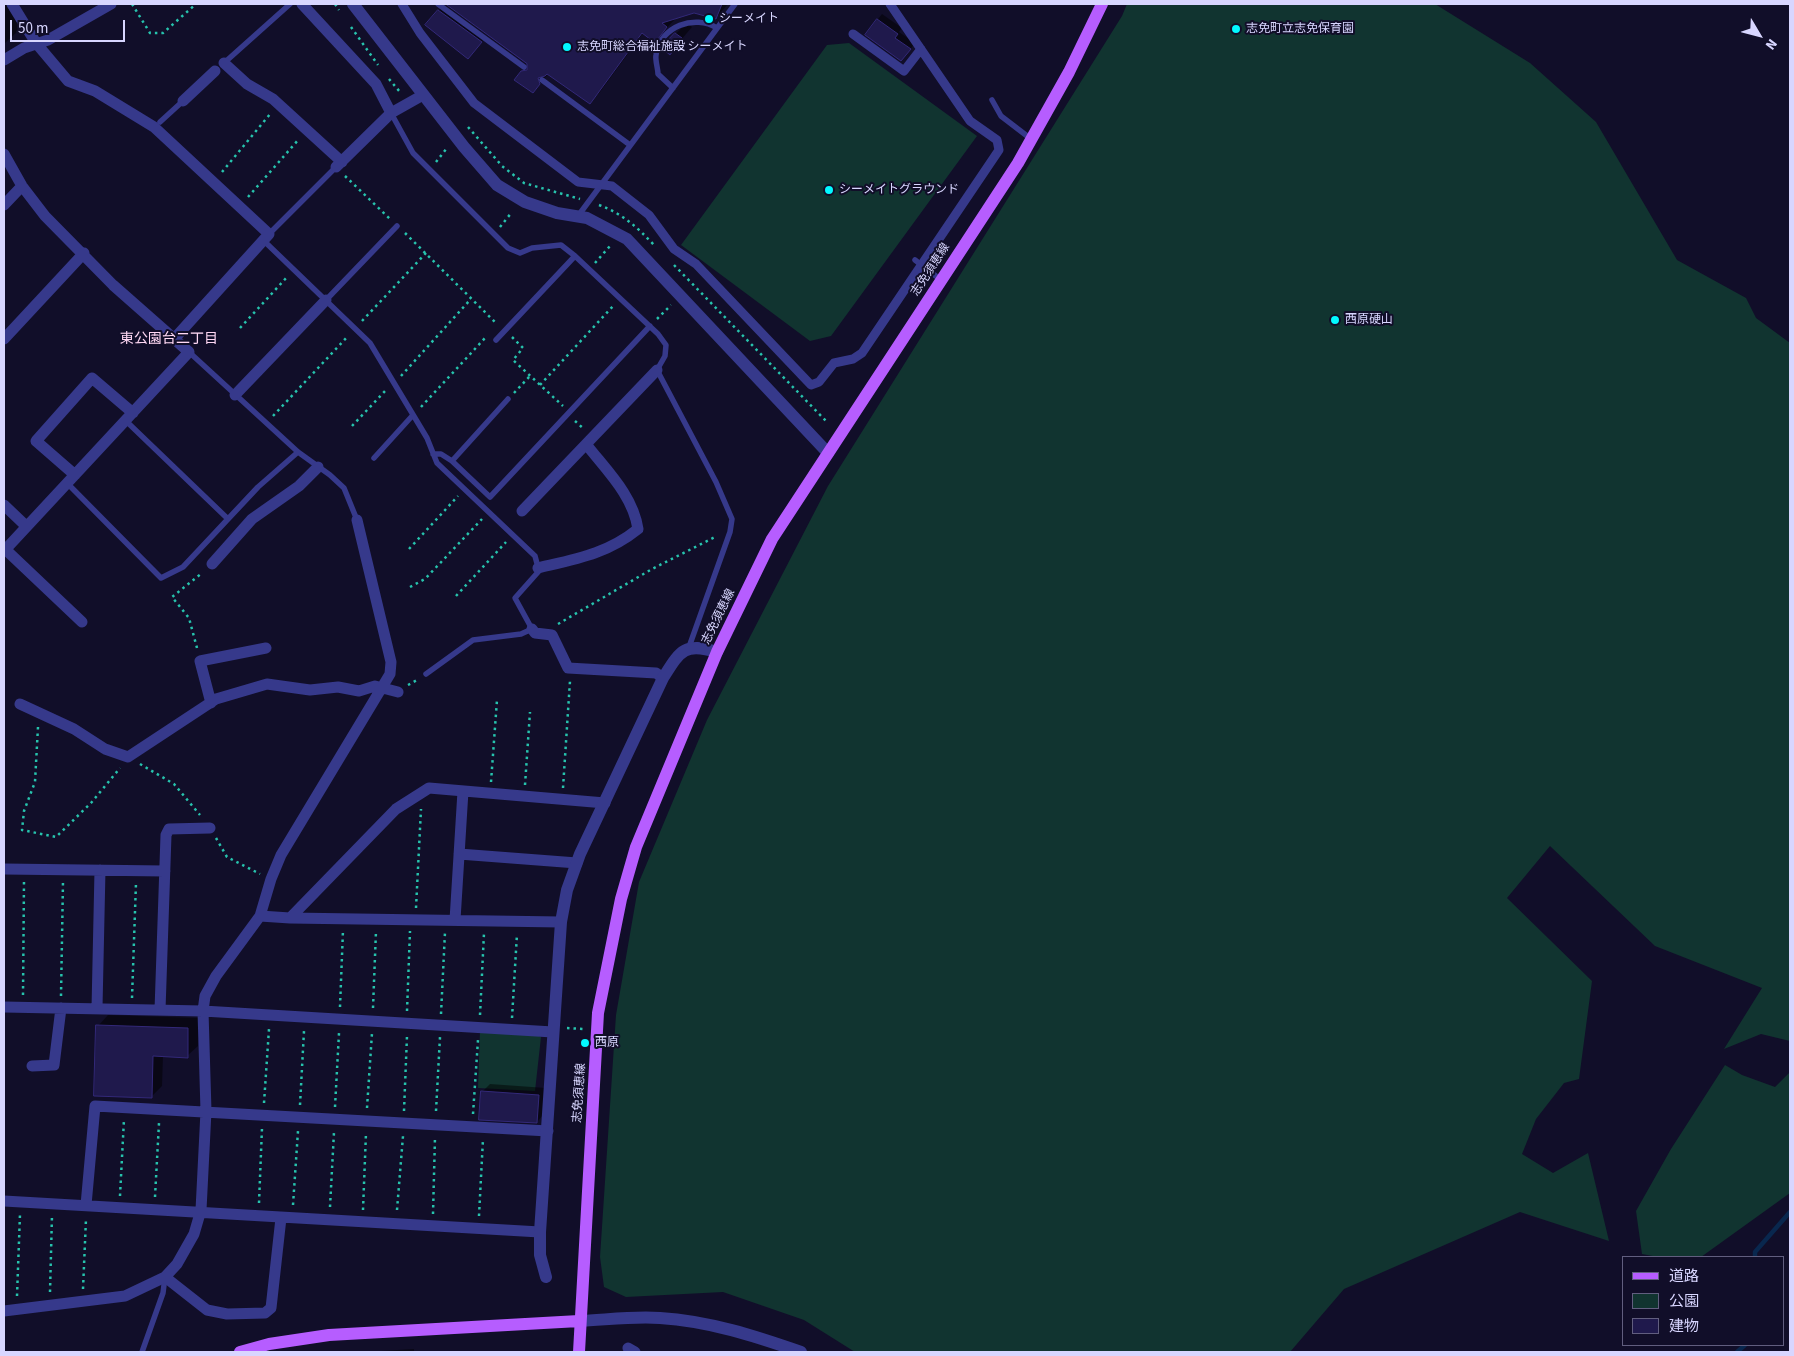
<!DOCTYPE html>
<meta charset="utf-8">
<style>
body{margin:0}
#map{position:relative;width:1794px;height:1356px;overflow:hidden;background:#110e29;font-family:"Source Sans 3","Noto Sans JP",sans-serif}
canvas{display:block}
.frame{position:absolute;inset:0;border:5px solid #d8d6ff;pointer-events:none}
.legend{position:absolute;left:1622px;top:1256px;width:162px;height:90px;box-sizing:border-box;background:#110e29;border:1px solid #615e7f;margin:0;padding:6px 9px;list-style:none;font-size:15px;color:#d8d6ff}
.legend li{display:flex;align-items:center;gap:10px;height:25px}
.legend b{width:25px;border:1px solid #615e7f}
.north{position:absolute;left:1734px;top:10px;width:50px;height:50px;-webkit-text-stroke:4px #110e29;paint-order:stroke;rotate:127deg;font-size:14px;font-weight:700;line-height:20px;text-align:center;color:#d8d6ff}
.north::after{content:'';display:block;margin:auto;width:18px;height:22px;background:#d8d6ff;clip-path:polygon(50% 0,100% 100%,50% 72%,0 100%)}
.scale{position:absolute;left:10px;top:20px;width:115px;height:22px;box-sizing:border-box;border:2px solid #d8d6ff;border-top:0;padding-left:6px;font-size:15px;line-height:18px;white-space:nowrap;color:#d8d6ff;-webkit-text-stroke:4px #110e29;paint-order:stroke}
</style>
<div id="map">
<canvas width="1794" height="1356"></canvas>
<div class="frame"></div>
<ul class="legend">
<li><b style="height:6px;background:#b65dff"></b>道路</li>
<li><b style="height:14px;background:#113430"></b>公園</li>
<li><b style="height:14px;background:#1f194c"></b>建物</li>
</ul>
<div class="north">N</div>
<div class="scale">50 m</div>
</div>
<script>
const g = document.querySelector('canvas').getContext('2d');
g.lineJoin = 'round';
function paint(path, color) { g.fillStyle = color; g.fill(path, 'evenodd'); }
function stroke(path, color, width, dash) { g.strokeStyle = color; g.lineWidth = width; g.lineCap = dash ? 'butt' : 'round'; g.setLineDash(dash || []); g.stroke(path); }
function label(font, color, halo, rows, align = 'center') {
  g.font = font + ' "Source Sans 3","Noto Sans JP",sans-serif'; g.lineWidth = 4; g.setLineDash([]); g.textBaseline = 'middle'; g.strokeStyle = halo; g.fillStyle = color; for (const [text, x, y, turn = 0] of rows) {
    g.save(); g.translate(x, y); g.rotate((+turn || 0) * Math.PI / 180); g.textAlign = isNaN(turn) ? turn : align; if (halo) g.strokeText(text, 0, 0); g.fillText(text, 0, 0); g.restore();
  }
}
const green = new Path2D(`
 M 1127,4 L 1435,4 L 1530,63 L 1596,122 L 1677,260 L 1746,298 L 1756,318 L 1790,343 L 1790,1041 L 1761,1034 L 1724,1049 L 1762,988 L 1655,946 L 1550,846 L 1507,898 L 1592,981 L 1579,1079 L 1564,1083 L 1536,1119 L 1522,1154 L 1553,1173 L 1588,1153 L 1609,1241 L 1520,1212 L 1344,1289 L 1290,1352 L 855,1352 L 804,1320 L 723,1292 L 626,1297 L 604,1287 L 600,1257 L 616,1015 L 639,882 L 707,720 L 828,486 L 1122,16 Z
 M 849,43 L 977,136 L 831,336 L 810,341 L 681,245 L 827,45 Z
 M 480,1031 L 534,1034 L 541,1037 L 535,1091 L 478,1088 Z
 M 1725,1065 L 1742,1075 L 1775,1087 L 1790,1072 L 1790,1193 L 1701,1257 L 1658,1257 L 1642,1254 L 1636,1211 L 1671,1149 Z`);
const shadow = new Path2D(`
 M 4,4 L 12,4 L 21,19 L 18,31 L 4,44 Z
 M 446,4 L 728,4 L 716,18 L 691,13 L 676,18 L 655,41 L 643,33 L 600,92 L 589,103 L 549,73 L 533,91 L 522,72 L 528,65 L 528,63 Z
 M 443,5 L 486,36 L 473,52 L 427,25 Z
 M 882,14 L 902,28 L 899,32 L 915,43 L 906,55 L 866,34 Z
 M 687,23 L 692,27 L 670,53 L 669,40 Z
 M 108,1015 L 199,1018 L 198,1046 L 187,1056 L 163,1056 L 162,1086 L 151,1097 L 98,1026 Z
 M 490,1084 L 546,1088 L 544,1114 L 537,1122 L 482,1092 Z
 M 414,1349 L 414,1352 L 365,1352 Z`);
const stream = new Path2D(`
 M 1755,1257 L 1755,1252 L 1790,1212
 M 1737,1352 L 1745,1345`);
const building = new Path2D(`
 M 446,4 L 722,4 L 716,19 L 694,13 L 662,23 L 667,27 L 655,43 L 642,33 L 590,104 L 547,74 L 545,76 L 538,78 L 540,84 L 533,93 L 514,80 L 521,71 L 527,70 L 527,64 Z
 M 438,10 L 482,42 L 468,59 L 425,25 Z
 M 877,19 L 898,34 L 895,38 L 911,49 L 901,61 L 865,35 Z
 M 675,33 L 682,38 L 670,55 L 663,49 L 668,40 Z
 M 96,1025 L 188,1028 L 188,1058 L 153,1056 L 152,1098 L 94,1096 Z
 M 481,1091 L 539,1095 L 537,1123 L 479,1120 Z`);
const path = new Path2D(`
 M 132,4 L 150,33 L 163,33 L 196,4
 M 335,4 L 339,10
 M 351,27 L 378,65
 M 389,79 L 400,92
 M 468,127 L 502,166 L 524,183 L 580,199
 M 436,162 L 447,148
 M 222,172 L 271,113
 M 345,176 L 390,219
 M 248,197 L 299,139
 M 599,205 C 623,214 637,227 654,245
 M 500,227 L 512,212
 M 405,233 L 497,324
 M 595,263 L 610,246
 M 674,265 L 827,422
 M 657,319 L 671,305
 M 362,321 L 426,253
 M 240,328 L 288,276
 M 512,337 L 523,348 L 513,360 L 563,406
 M 401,376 L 470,300
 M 540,385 L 614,305
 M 514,393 L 530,376
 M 421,407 L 485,338
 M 273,416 L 348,336
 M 575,421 L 584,429
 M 352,426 L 386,390
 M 409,549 L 458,496
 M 410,587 L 425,579 L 482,519
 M 456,596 L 506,542
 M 558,624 L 652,569 L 717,536
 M 197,648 L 189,618 L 172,597 L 202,573
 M 408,685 L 419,679
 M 38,727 L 35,782 L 24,811 L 22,830 L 56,837 L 91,803 L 120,768
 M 140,764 L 174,784 L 200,815
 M 491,782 L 497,700
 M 525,785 L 530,712
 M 563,788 L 570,681
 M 216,838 L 227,857 L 260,874
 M 416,908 L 421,809
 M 23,995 L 24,881
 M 61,996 L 63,881
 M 132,998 L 136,883
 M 340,1007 L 343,930
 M 373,1008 L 376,931
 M 407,1011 L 410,931
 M 441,1014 L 445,932
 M 480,1015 L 484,933
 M 512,1018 L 517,934
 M 567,1028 L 584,1029
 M 264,1103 L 269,1029
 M 300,1105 L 304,1031
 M 335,1107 L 339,1033
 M 367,1108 L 372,1033
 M 404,1111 L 407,1036
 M 436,1111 L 440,1037
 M 473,1114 L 478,1040
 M 120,1196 L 124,1119
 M 155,1197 L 159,1123
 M 259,1203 L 262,1128
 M 293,1205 L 298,1131
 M 330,1207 L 334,1132
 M 363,1210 L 366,1133
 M 397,1210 L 403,1136
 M 433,1214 L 435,1137
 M 479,1216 L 483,1139
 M 83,1289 L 86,1219
 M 50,1292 L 52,1215
 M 17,1296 L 20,1214`);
const service = new Path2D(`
 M 438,4 L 524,67
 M 224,63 L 290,4
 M 542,80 L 630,145
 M 673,88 L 658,74 C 658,68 655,61 656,55 C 660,26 695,14 717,28
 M 992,100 L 1001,116 L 1031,139
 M 391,113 L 413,153 L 508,248 L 520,253 L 532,248 L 561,245 L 575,256 L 658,334 L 666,345 L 665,356 L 657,370 L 716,482 L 732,519 L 730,532 L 689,647
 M 160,122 L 183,101
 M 578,216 L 735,4
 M 269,234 L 336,167
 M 263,240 L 370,343 L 427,438 L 437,463 L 535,556 L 539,571 L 515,598 L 532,629 L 521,634 L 473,640 L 426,674
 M 915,260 L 941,280
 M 326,300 L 397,226
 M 496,340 L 575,256
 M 189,352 L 298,452 L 330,475 L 344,488 L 357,520
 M 126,421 L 228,519
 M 433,454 L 441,454 L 452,461 L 490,497 L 650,326
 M 374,458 L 413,415
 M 452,461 L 508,399
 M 67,483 L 161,578 L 183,567 L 258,487 L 298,452
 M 142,1352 L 163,1293 L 165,1277`);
const pedestrian = new Path2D(`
 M 402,4 L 420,33 L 474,103 L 578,182 L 612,186 L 649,215 L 674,249 L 696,264 L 811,385 L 819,382 L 834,363 L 853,359 L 862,353 L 999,150 L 997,140 L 970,121 L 890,4
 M 853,34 L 904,71 L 921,49`);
const minor = new Path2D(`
 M 12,4 L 36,43 L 68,81 L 95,91 L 154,127 L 269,234 L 174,339
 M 302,4 L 376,84 L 391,113
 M 4,60 L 24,48 L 48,40 L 111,4
 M 224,63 L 247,84 L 273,99 L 342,162
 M 183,101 L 215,71
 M 4,154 L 22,186 L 45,216 L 113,285 L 189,352 L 4,551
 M 336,167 L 391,113 L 423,95
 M 4,205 L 22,186
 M 4,339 L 84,253
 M 235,395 L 326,300
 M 75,475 L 36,441 L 92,378 L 133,413
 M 4,505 L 26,526
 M 522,511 L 657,370
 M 5,549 L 82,622
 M 212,564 L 252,519 L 299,486 L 318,467
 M 538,568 C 576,559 607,554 638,529 C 633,495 606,470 586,444
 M 532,629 L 535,633 L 552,635 L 568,668 L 656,673 L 663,678
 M 211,703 L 200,661 L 266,648
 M 20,704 L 74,729 L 105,749 L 128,757 L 216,699 L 267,684 L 310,690 L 338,687 L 359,691 L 375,686 L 398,692
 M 459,854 L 577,863
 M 4,869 L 165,871
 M 260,916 L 290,918 L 396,809 L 429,788 L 605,803
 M 290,918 L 561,922
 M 455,920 L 463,791
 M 4,1007 L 203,1011 L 553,1032
 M 97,1008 L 100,870
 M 160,1010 L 166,835 L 169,829 L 210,828
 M 32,1066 L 54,1065 L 61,1008
 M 4,1201 C 183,1210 361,1223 540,1232
 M 86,1205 L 95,1106 L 548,1131
 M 165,1277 L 207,1310 L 227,1314 L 265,1313 L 271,1308 L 281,1218
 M 4,1311 L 125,1296 L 165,1277 L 177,1264 L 194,1234 L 201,1210 L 206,1111 L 203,1011 L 205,996 L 216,976 L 260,916 L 271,879 L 281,855 L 390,674 L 391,662 L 357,520
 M 628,1348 L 635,1352`);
const tertiary = new Path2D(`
 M 353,4 L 464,147 L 497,185 L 525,202 L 557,213 L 587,218 L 627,239 L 828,453
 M 546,1277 L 540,1255 L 540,1232 L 561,922 L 567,890 L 580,854 L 663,678 C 680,651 684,642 717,652
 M 579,1321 C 605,1320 633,1316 660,1318 C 709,1321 755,1336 801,1352`);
const primary = new Path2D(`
 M 240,1352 L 269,1344 L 329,1335 L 579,1321
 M 579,1352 L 598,1013 L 621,899 L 636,847 L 717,652 L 772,539 L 1018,163 L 1069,72 L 1102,4`);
const markers = [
 [709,19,5,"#02f9ff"],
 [1236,29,5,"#02f9ff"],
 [567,47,5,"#02f9ff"],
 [829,190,5,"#02f9ff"],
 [1335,320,5,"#02f9ff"],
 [585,1043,5,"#02f9ff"]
];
const poiNames = [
 ["シーメイト",719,19],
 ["志免町立志免保育園",1246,29],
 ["志免町総合福祉施設 シーメイト",577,47],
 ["シーメイトグラウンド",839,190],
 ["西原硬山",1345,320],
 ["西原",595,1043]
];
const streetNames = [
 ["志免須恵線",931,270,-57],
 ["志免須恵線",719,617,-64],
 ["志免須恵線",580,1093,-86]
];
const neighbourhoodNames = [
 ["東公園台二丁目",169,340]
];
paint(green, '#113430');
paint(shadow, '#0007');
stroke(stream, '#09274e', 4.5);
paint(building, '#1f194c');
stroke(building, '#332979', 1);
stroke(path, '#27c3ad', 2.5, [2.5, 4]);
stroke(service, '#36398b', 5.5);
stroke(pedestrian, '#36398b', 9);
stroke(minor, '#36398b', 11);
stroke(tertiary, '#36398b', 12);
stroke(primary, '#b65dff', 12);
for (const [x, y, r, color] of markers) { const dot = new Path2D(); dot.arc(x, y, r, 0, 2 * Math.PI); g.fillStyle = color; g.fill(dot); stroke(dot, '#110e29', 2); }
label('12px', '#d8d6ff', '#110e29', poiNames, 'left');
label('12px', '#d8d6ff', '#110e29', streetNames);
label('14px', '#ffd8f4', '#110e29', neighbourhoodNames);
</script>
